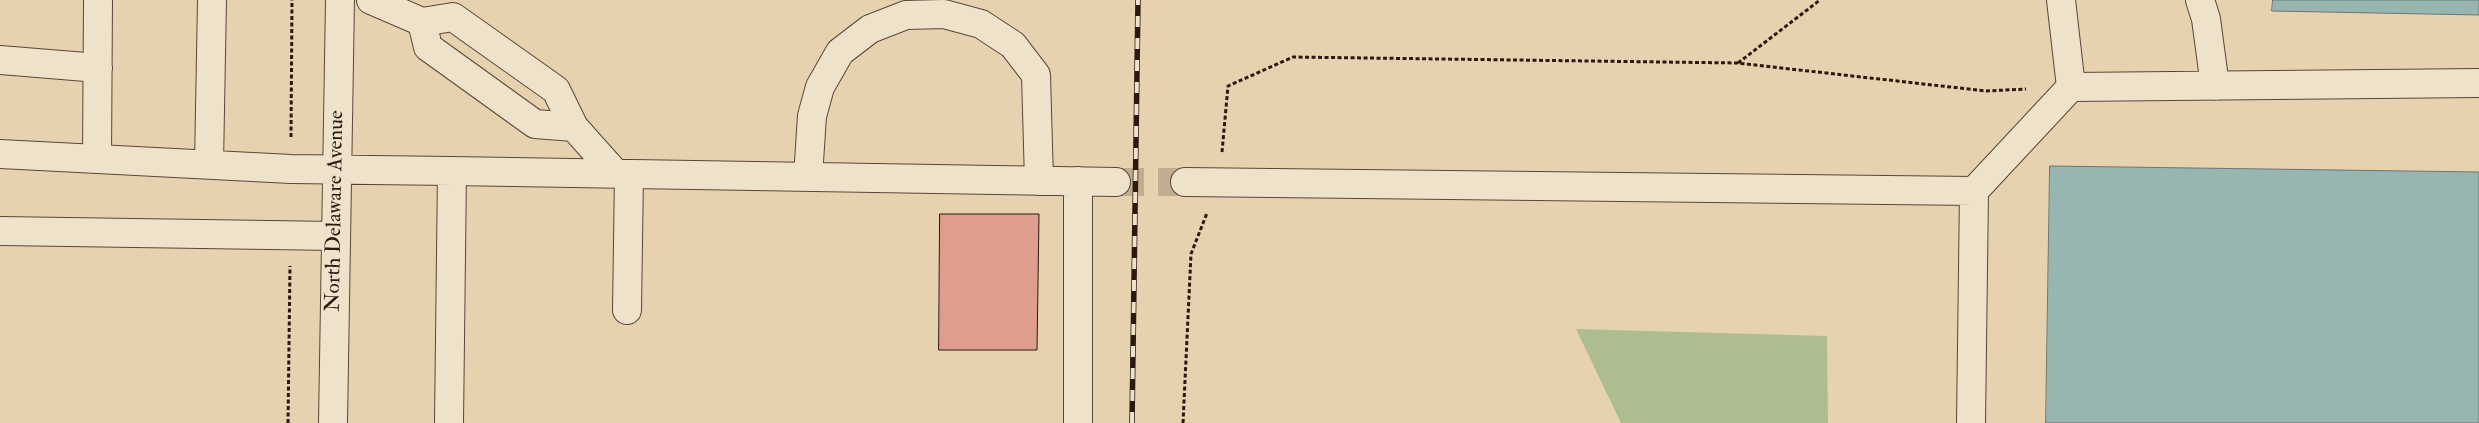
<!DOCTYPE html>
<style>
body{margin:0}
canvas{display:block;background:#e6d2af}
</style>
<canvas width="2479" height="423"></canvas>
<script>
const g = document.querySelector('canvas').getContext('2d');
g.lineJoin = 'round';
function paint(path, color) { g.fillStyle = color; g.fill(path, 'evenodd'); }
function stroke(path, color, width, dash) { g.strokeStyle = color; g.lineWidth = width; g.lineCap = dash ? 'butt' : 'round'; g.setLineDash(dash || []); g.stroke(path); }
function label(font, color, halo, rows, align = 'center') {
  g.font = font + ' "IM FELL Double Pica",serif'; g.lineWidth = 4; g.setLineDash([]); g.textBaseline = 'middle'; g.strokeStyle = halo; g.fillStyle = color; for (const [text, x, y, turn = 0] of rows) {
    g.save(); g.translate(x, y); g.rotate((+turn || 0) * Math.PI / 180); g.textAlign = isNaN(turn) ? turn : align; if (halo) g.strokeText(text, 0, 0); g.fillText(text, 0, 0); g.restore();
  }
}
const green = new Path2D(`
 M 1576,329 L 1827,336 L 1828,423 L 1621,423 Z`);
const water = new Path2D(`
 M 2273,0 L 2479,0 L 2479,15 L 2272,11 Z
 M 2050,166 L 2479,172 L 2479,423 L 2046,423 Z`);
const building = new Path2D(`
 M 940,214 L 1039,214 L 1037,350 L 939,350 Z`);
const minorTunnel = new Path2D(`
 M 1116,182 L 1185,182`);
const path = new Path2D(`
 M 1738,63 L 1820,0
 M 291,137 L 292,0
 M 1222,152 L 1228,86 L 1293,57 L 1737,63 L 1986,91 L 2026,89
 M 288,423 L 290,266
 M 1183,423 L 1191,254 L 1207,213`);
const minor = new Path2D(`
 M 371,0 L 422,22 L 453,17 L 556,90 L 574,127 L 615,173
 M 2061,0 L 2071,87
 M 2200,0 L 2206,19 L 2215,86
 M 422,22 L 428,47 L 535,124 L 574,127
 M 0,60 L 98,68
 M 0,154 L 291,169 L 452,171
 M 97,159 L 98,0
 M 209,164 L 212,0
 M 808,177 L 812,116 L 820,87 L 840,52 L 870,29 L 906,15 L 944,14 L 981,24 L 1013,45 L 1036,75 L 1039,181
 M 1185,182 L 1974,191
 M 0,231 L 336,236
 M 627,310 L 629,174
 M 333,423 L 340,0
 M 449,423 L 452,171 L 1116,182
 M 1078,423 L 1078,181
 M 1971,423 L 1974,191 L 2071,87 L 2479,83`);
const rail = new Path2D(`
 M 1132,423 L 1138,0`);
const streetNames = [
 ["North Delaware Avenue",336,211,-89]
];
paint(green, '#aebd90');
paint(water, '#97b6b2');
stroke(water, '#6c7771', 1);
paint(building, '#df9e8d');
stroke(building, '#2b1810', 1);
stroke(minorTunnel, '#c1ad8f', 28, [28, 14]);
stroke(minor, '#5a4638', 30);
stroke(path, '#2b1810', 3, [4, 2.5]);
stroke(minor, '#efe2cb', 28);
stroke(rail, '#2b1810', 5.5);
stroke(rail, '#efe2cb', 4, [11]);
label('21px', '#2b1810', '#efe2cb', streetNames);
</script>
